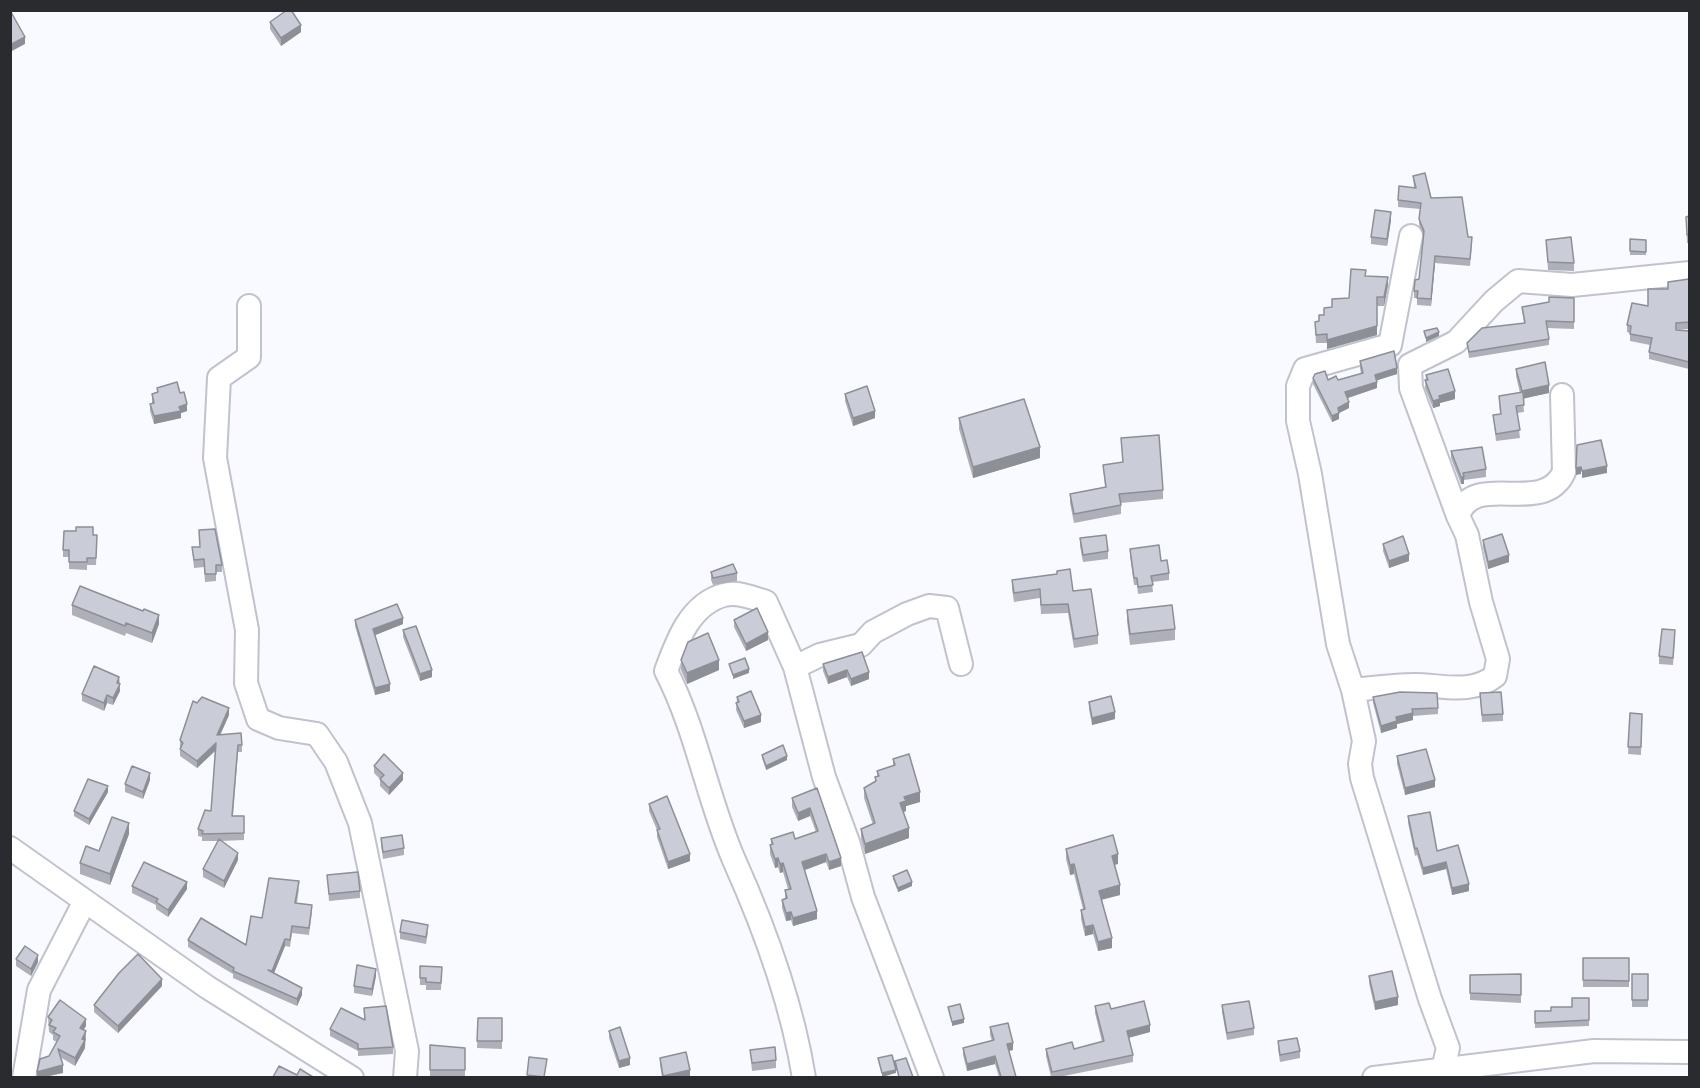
<!DOCTYPE html>
<style>
body{margin:0}
#map{position:relative;width:1700px;height:1088px;overflow:hidden;background:#f9faff;font-family:"Noto Sans",sans-serif}
canvas{display:block}
.frame{position:absolute;inset:0;border:12px solid #2a2b2f;pointer-events:none}
</style>
<div id="map">
<canvas width="1700" height="1088"></canvas>
<div class="frame"></div>
</div>
<script>
const g = document.querySelector('canvas').getContext('2d');
g.lineJoin = 'round';
function stroke(path, color, width, dash) { g.strokeStyle = color; g.lineWidth = width; g.lineCap = dash ? 'butt' : 'round'; g.setLineDash(dash || []); g.stroke(path); }
function paint(path, color) { g.fillStyle = color; g.fill(path, 'evenodd'); }
const minor = new Path2D(`
 M 1411,236 L 1390,345 L 1305,369 L 1298,386 L 1298,421 L 1310,474 L 1338,644 L 1353,690 L 1364,741 L 1360,764 L 1362,778 L 1430,999 L 1448,1048 L 1443,1069
 M 249,306 L 249,357 L 219,378 L 215,458 L 247,630 L 246,683 L 258,719 L 279,728 L 317,734 L 336,762 L 360,823 L 407,1051 L 405,1078
 M 1458,516 L 1411,388 L 1410,365 L 1456,342 L 1494,301 L 1518,281 L 1572,285 L 1690,273
 M 795,667 L 766,602 C 754,598 737,591 724,595 C 690,604 677,641 666,671 C 697,731 707,798 734,860 C 765,929 792,1003 804,1078
 M 1353,690 C 1373,688 1394,685 1414,685 C 1442,685 1471,695 1495,676 L 1498,659 L 1481,602 L 1467,535 L 1458,516 C 1473,469 1543,518 1564,472 L 1562,395
 M 10,848 L 207,987 L 352,1078
 M 24,1078 L 39,990 L 85,901
 M 932,1078 L 863,897 L 848,842 L 824,777 L 795,667 L 820,655 L 861,645 L 873,632 L 907,614 L 929,606 L 947,608 L 961,664
 M 1374,1078 L 1594,1051 L 1690,1052`);
const wall = new Path2D(`
 M 270,22 L 301,32 L 281,46 L 270,29 Z
 M 1413,176 L 1431,198 L 1468,237 L 1472,244 L 1470,266 L 1435,263 L 1431,306 L 1417,305 L 1417,298 L 1414,298 L 1414,291 L 1419,279 L 1424,236 L 1419,225 L 1420,209 L 1398,207 L 1398,200 L 1414,188 Z
 M 1689,216 L 1689,243 L 1687,243 L 1686,217 Z
 M 1391,220 L 1387,246 L 1371,244 L 1371,237 Z
 M 1630,239 L 1646,240 L 1646,255 L 1630,255 Z
 M 1546,240 L 1574,263 L 1574,271 L 1548,270 Z
 M 1366,276 L 1388,285 L 1384,306 L 1377,306 L 1377,335 L 1327,349 L 1327,343 L 1316,343 L 1315,322 L 1319,321 L 1324,315 L 1324,308 L 1332,307 L 1349,298 Z
 M 1689,279 L 1689,329 L 1676,330 L 1689,331 L 1689,369 L 1649,359 L 1649,352 L 1650,345 L 1630,341 L 1630,333 L 1627,332 L 1627,325 L 1648,306 Z
 M 1574,298 L 1574,329 L 1547,328 L 1549,339 L 1549,345 L 1469,358 L 1467,343 L 1524,323 L 1522,307 Z
 M 1360,361 L 1397,374 L 1377,380 L 1377,388 L 1347,398 L 1349,408 L 1339,413 L 1339,419 L 1332,422 L 1313,384 L 1313,378 L 1328,380 L 1338,380 L 1361,374 L 1360,368 Z
 M 1516,369 L 1549,393 L 1523,398 L 1524,412 L 1517,413 L 1520,438 L 1496,441 L 1493,415 L 1500,414 L 1499,396 L 1520,393 L 1516,376 Z
 M 1426,375 L 1455,399 L 1440,403 L 1440,406 L 1433,408 L 1425,388 Z
 M 157,388 L 180,393 L 187,411 L 181,413 L 181,418 L 154,424 L 150,411 L 150,404 L 152,404 L 152,394 L 157,393 Z
 M 845,394 L 875,418 L 853,426 L 845,401 Z
 M 959,418 L 1040,458 L 973,478 L 959,429 Z
 M 1121,438 L 1163,490 L 1163,499 L 1121,503 L 1121,514 L 1074,523 L 1070,503 L 1070,494 L 1105,487 L 1103,465 L 1123,462 Z
 M 1451,451 L 1486,469 L 1486,477 L 1464,480 L 1464,484 L 1461,484 L 1451,458 Z
 M 199,530 L 222,565 L 222,572 L 216,572 L 216,581 L 205,582 L 204,567 L 194,568 L 192,547 L 200,547 Z
 M 93,535 L 97,535 L 96,565 L 87,565 L 87,570 L 69,569 L 69,557 L 63,557 L 63,550 Z
 M 1080,538 L 1108,551 L 1108,559 L 1083,562 L 1080,546 Z
 M 1483,540 L 1509,562 L 1488,569 L 1483,547 Z
 M 1383,544 L 1409,561 L 1389,568 L 1383,551 Z
 M 1130,549 L 1161,561 L 1169,573 L 1169,580 L 1152,582 L 1153,592 L 1138,594 L 1137,585 L 1134,585 L 1130,556 Z
 M 711,572 L 737,573 L 737,581 L 713,585 L 711,580 Z
 M 1012,580 L 1073,591 L 1098,635 L 1098,644 L 1074,648 L 1068,613 L 1041,614 L 1040,598 L 1014,602 L 1012,589 Z
 M 72,605 L 159,624 L 152,643 L 126,633 L 125,636 L 72,615 Z
 M 1127,610 L 1175,629 L 1175,640 L 1130,645 L 1127,621 Z
 M 355,620 L 403,624 L 375,635 L 390,691 L 375,695 L 355,626 Z
 M 734,620 L 768,640 L 746,651 L 734,627 Z
 M 403,630 L 432,677 L 420,681 L 403,637 Z
 M 1675,637 L 1673,665 L 1659,664 L 1659,656 Z
 M 862,652 L 869,679 L 851,686 L 847,677 L 828,684 L 823,671 L 823,664 Z
 M 681,660 L 719,670 L 687,684 L 681,670 Z
 M 119,677 L 120,691 L 113,705 L 107,703 L 104,711 L 82,701 L 82,694 Z
 M 1480,693 L 1503,714 L 1503,721 L 1482,722 Z
 M 737,697 L 761,722 L 744,728 L 736,710 Z
 M 1373,697 L 1438,708 L 1438,714 L 1413,716 L 1413,720 L 1397,724 L 1397,728 L 1381,733 L 1373,703 Z
 M 1089,702 L 1115,719 L 1092,725 L 1089,709 Z
 M 1630,713 L 1642,714 L 1641,755 L 1628,754 Z
 M 229,715 L 220,735 L 242,745 L 242,752 L 238,752 L 233,816 L 244,816 L 244,840 L 221,841 L 238,860 L 224,888 L 203,877 L 203,869 L 218,841 L 202,841 L 202,837 L 198,836 L 198,829 L 211,811 L 215,751 L 197,768 L 180,756 L 180,740 Z
 M 762,755 L 787,760 L 766,770 L 762,758 Z
 M 1397,756 L 1435,787 L 1405,795 L 1397,764 Z
 M 893,759 L 920,802 L 906,806 L 906,811 L 904,812 L 909,838 L 865,854 L 861,839 L 861,829 L 873,825 L 864,798 L 864,788 L 875,782 L 875,777 L 877,776 L 877,771 L 893,766 Z
 M 374,766 L 403,780 L 389,795 L 380,786 L 380,779 L 374,773 Z
 M 150,780 L 143,799 L 125,792 L 125,784 Z
 M 817,788 L 841,866 L 829,870 L 826,862 L 805,870 L 817,919 L 793,926 L 791,920 L 786,921 L 782,908 L 782,900 L 785,899 L 785,890 L 788,889 L 783,872 L 780,873 L 778,867 L 775,868 L 770,854 L 770,845 L 771,845 L 771,839 L 795,839 L 816,832 L 810,816 L 798,821 L 792,807 L 792,798 Z
 M 108,792 L 89,825 L 74,816 L 74,811 Z
 M 649,804 L 690,861 L 668,869 L 657,837 L 657,830 L 649,811 Z
 M 1408,816 L 1437,851 L 1469,891 L 1452,895 L 1446,869 L 1423,875 L 1417,855 L 1415,856 L 1408,823 Z
 M 129,834 L 110,885 L 80,874 L 80,863 Z
 M 381,838 L 404,848 L 404,855 L 383,859 L 381,845 Z
 M 1066,849 L 1118,864 L 1115,865 L 1120,895 L 1102,900 L 1112,948 L 1098,951 L 1093,934 L 1085,936 L 1081,919 L 1081,910 L 1083,909 L 1074,874 L 1070,875 L 1066,859 Z
 M 327,875 L 360,891 L 360,898 L 329,901 Z
 M 893,876 L 912,886 L 898,892 L 893,879 Z
 M 132,886 L 187,889 L 168,917 L 156,909 L 156,905 L 132,893 Z
 M 299,888 L 297,903 L 312,912 L 309,935 L 292,933 L 290,947 L 285,946 L 274,973 L 302,995 L 297,1006 L 233,978 L 233,974 L 188,947 L 188,940 L 246,945 L 262,918 Z
 M 400,932 L 428,932 L 426,944 L 400,939 Z
 M 1583,958 L 1629,958 L 1629,987 L 1583,987 Z
 M 16,959 L 38,962 L 31,976 L 16,966 Z
 M 420,966 L 442,967 L 441,990 L 426,990 L 426,985 L 420,985 Z
 M 1521,974 L 1521,1003 L 1470,1000 L 1470,975 Z
 M 1632,974 L 1648,974 L 1648,1007 L 1632,1007 Z
 M 376,976 L 372,996 L 354,993 L 354,986 Z
 M 1369,976 L 1398,1005 L 1375,1010 L 1369,983 Z
 M 162,986 L 118,1033 L 94,1012 L 94,1005 Z
 M 1589,998 L 1589,1026 L 1535,1028 L 1535,1011 L 1551,1011 L 1572,1007 Z
 M 1222,1005 L 1254,1028 L 1254,1035 L 1227,1040 L 1222,1012 Z
 M 1095,1006 L 1111,1009 L 1150,1032 L 1129,1038 L 1133,1055 L 1133,1062 L 1059,1077 L 1051,1077 L 1046,1056 L 1046,1049 L 1074,1049 L 1102,1042 L 1095,1013 Z
 M 364,1008 L 393,1047 L 393,1054 L 358,1056 L 358,1051 L 330,1036 L 330,1029 L 364,1020 Z
 M 48,1017 L 86,1026 L 83,1030 L 86,1039 L 85,1041 L 85,1048 L 75,1066 L 60,1057 L 63,1073 L 37,1077 L 57,1042 L 53,1040 L 53,1035 L 49,1032 Z
 M 478,1018 L 502,1018 L 502,1049 L 477,1048 Z
 M 990,1027 L 1013,1050 L 1009,1051 L 1016,1077 L 999,1077 L 995,1064 L 967,1071 L 963,1055 L 963,1048 L 992,1041 L 990,1035 Z
 M 609,1031 L 630,1065 L 619,1068 L 609,1038 Z
 M 1278,1041 L 1300,1051 L 1300,1058 L 1280,1062 L 1278,1048 Z
 M 430,1045 L 465,1048 L 465,1077 L 430,1077 Z
 M 750,1050 L 776,1060 L 776,1068 L 752,1071 Z
 M 660,1058 L 690,1077 L 662,1077 L 660,1065 Z`);
const shadedWall = new Path2D(`
 M 301,25 L 301,32 L 281,46 L 281,38 Z
 M 25,37 L 25,44 L 10,52 L 10,45 Z
 M 1391,212 L 1391,220 L 1387,246 L 1387,239 Z
 M 1435,256 L 1435,263 L 1431,306 L 1431,299 Z
 M 1388,277 L 1388,285 L 1384,306 L 1384,297 Z
 M 1377,297 L 1377,335 L 1327,349 L 1327,340 Z
 M 1439,332 L 1439,336 L 1426,342 L 1426,338 Z
 M 1397,368 L 1397,374 L 1375,381 L 1375,375 Z
 M 1377,382 L 1377,388 L 1345,399 L 1345,392 Z
 M 1549,385 L 1549,393 L 1522,399 L 1522,391 Z
 M 1455,391 L 1455,399 L 1440,403 L 1440,406 L 1433,408 L 1433,401 L 1439,396 Z
 M 1349,402 L 1349,408 L 1339,413 L 1339,419 L 1332,422 L 1332,416 L 1338,408 Z
 M 187,404 L 187,411 L 181,413 L 181,418 L 154,424 L 154,416 Z
 M 875,411 L 875,418 L 853,426 L 853,418 Z
 M 1040,447 L 1040,458 L 973,478 L 973,467 Z
 M 1607,466 L 1607,473 L 1582,478 L 1582,471 Z
 M 1581,467 L 1581,474 L 1576,475 L 1576,468 Z
 M 1461,477 L 1464,477 L 1464,484 L 1461,484 Z
 M 1409,554 L 1409,561 L 1389,568 L 1389,561 Z
 M 1509,555 L 1509,562 L 1488,569 L 1488,562 Z
 M 159,615 L 159,624 L 152,643 L 152,633 Z
 M 403,618 L 403,624 L 373,636 L 373,629 Z
 M 768,632 L 768,640 L 746,651 L 746,644 Z
 M 719,660 L 719,670 L 687,684 L 687,673 Z
 M 749,669 L 749,673 L 733,679 L 733,675 Z
 M 432,670 L 432,677 L 420,681 L 420,674 Z
 M 847,670 L 847,677 L 828,684 L 828,677 Z
 M 869,672 L 869,679 L 851,686 L 851,679 Z
 M 119,677 L 120,691 L 113,705 L 113,698 Z
 M 390,684 L 390,691 L 375,695 L 375,688 Z
 M 107,695 L 107,703 L 104,711 L 104,703 Z
 M 229,708 L 229,715 L 217,742 L 217,735 Z
 M 1115,712 L 1115,719 L 1092,725 L 1092,718 Z
 M 1413,713 L 1413,720 L 1397,724 L 1397,728 L 1381,733 L 1381,726 L 1396,717 Z
 M 761,715 L 761,722 L 744,728 L 744,721 Z
 M 216,743 L 216,750 L 197,768 L 197,761 Z
 M 787,756 L 787,760 L 766,770 L 766,766 Z
 M 150,773 L 150,780 L 143,799 L 143,792 Z
 M 403,773 L 403,780 L 389,795 L 389,788 Z
 M 1435,780 L 1435,787 L 1405,795 L 1405,788 Z
 M 108,786 L 108,792 L 89,825 L 89,819 Z
 M 920,792 L 920,802 L 906,806 L 906,811 L 900,813 L 900,803 L 904,797 Z
 M 810,808 L 810,816 L 798,821 L 798,813 Z
 M 129,823 L 129,834 L 110,885 L 110,874 Z
 M 909,828 L 909,838 L 865,854 L 865,844 Z
 M 238,853 L 238,860 L 224,888 L 224,881 Z
 M 690,854 L 690,861 L 668,869 L 668,862 Z
 M 826,854 L 826,862 L 802,871 L 802,862 Z
 M 1118,854 L 1118,864 L 1112,865 L 1112,856 Z
 M 778,858 L 778,867 L 775,868 L 775,859 Z
 M 841,858 L 841,866 L 829,870 L 829,862 Z
 M 1446,862 L 1446,869 L 1423,875 L 1423,868 Z
 M 783,863 L 783,872 L 780,873 L 780,864 Z
 M 1074,864 L 1074,874 L 1070,875 L 1070,865 Z
 M 187,882 L 187,889 L 168,917 L 168,910 Z
 M 912,882 L 912,886 L 898,892 L 898,888 Z
 M 1469,884 L 1469,891 L 1452,895 L 1452,888 Z
 M 1120,885 L 1120,895 L 1099,900 L 1099,891 Z
 M 817,911 L 817,919 L 793,926 L 793,918 Z
 M 791,912 L 791,920 L 786,921 L 786,913 Z
 M 1093,925 L 1093,934 L 1085,936 L 1085,927 Z
 M 1112,938 L 1112,948 L 1098,951 L 1098,942 Z
 M 285,939 L 285,946 L 272,978 L 272,971 Z
 M 38,955 L 38,962 L 31,976 L 31,969 Z
 M 376,969 L 376,976 L 372,996 L 372,989 Z
 M 162,979 L 162,986 L 118,1033 L 118,1026 Z
 M 302,988 L 302,995 L 297,1006 L 297,999 Z
 M 1398,997 L 1398,1005 L 1375,1010 L 1375,1002 Z
 M 86,1019 L 86,1026 L 80,1035 L 80,1028 Z
 M 964,1019 L 964,1023 L 952,1026 L 952,1022 Z
 M 1150,1025 L 1150,1032 L 1127,1038 L 1127,1031 Z
 M 86,1031 L 85,1048 L 75,1066 L 75,1058 L 82,1039 Z
 M 1013,1043 L 1013,1050 L 1007,1051 L 1007,1044 Z
 M 995,1056 L 995,1064 L 967,1071 L 967,1064 Z
 M 630,1058 L 630,1065 L 619,1068 L 619,1061 Z
 M 63,1065 L 63,1073 L 45,1077 L 37,1077 L 37,1072 Z
 M 690,1070 L 690,1077 L 663,1077 L 663,1076 Z
 M 896,1070 L 896,1073 L 882,1077 L 882,1073 Z`);
const building = new Path2D(`
 M 287,10 L 291,10 L 301,25 L 281,38 L 270,22 Z
 M 11,12 L 25,37 L 10,45 L 10,12 Z
 M 1425,173 L 1431,198 L 1462,197 L 1468,237 L 1472,237 L 1470,259 L 1435,256 L 1431,299 L 1417,298 L 1418,291 L 1414,291 L 1415,280 L 1419,279 L 1424,231 L 1419,219 L 1421,203 L 1398,200 L 1399,186 L 1416,188 L 1413,176 Z
 M 1375,210 L 1391,212 L 1387,239 L 1371,237 Z
 M 1689,216 L 1689,235 L 1687,235 L 1686,217 Z
 M 1571,237 L 1574,263 L 1548,262 L 1546,240 Z
 M 1630,239 L 1646,240 L 1646,252 L 1630,251 Z
 M 1351,269 L 1366,270 L 1365,276 L 1388,277 L 1384,297 L 1377,297 L 1377,326 L 1327,340 L 1327,334 L 1316,335 L 1315,322 L 1319,321 L 1319,315 L 1324,315 L 1324,308 L 1332,307 L 1332,299 L 1349,298 Z
 M 1689,279 L 1689,322 L 1676,323 L 1676,330 L 1689,331 L 1689,362 L 1649,352 L 1652,338 L 1630,334 L 1631,326 L 1627,325 L 1632,303 L 1648,306 L 1648,289 L 1668,289 L 1668,282 Z
 M 1549,297 L 1574,298 L 1574,322 L 1546,321 L 1549,339 L 1469,352 L 1467,343 L 1482,328 L 1525,323 L 1522,307 L 1549,302 Z
 M 1437,328 L 1439,332 L 1426,338 L 1424,331 Z
 M 1394,351 L 1397,368 L 1375,375 L 1377,382 L 1345,392 L 1349,402 L 1338,408 L 1339,413 L 1332,416 L 1313,378 L 1315,374 L 1325,371 L 1328,380 L 1336,376 L 1338,380 L 1363,373 L 1360,361 Z
 M 1545,362 L 1549,385 L 1522,391 L 1516,369 Z
 M 1448,369 L 1455,391 L 1439,396 L 1440,399 L 1433,401 L 1425,380 L 1428,380 L 1426,375 Z
 M 177,382 L 180,393 L 184,392 L 187,404 L 179,407 L 181,411 L 154,416 L 150,404 L 154,403 L 152,394 L 158,392 L 157,388 Z
 M 867,386 L 875,411 L 853,418 L 845,394 Z
 M 1523,392 L 1524,405 L 1516,406 L 1520,430 L 1496,434 L 1493,415 L 1501,414 L 1499,396 Z
 M 1024,399 L 1040,447 L 973,467 L 959,418 Z
 M 1159,435 L 1163,490 L 1119,494 L 1121,505 L 1074,514 L 1070,494 L 1106,487 L 1103,465 L 1123,462 L 1121,438 Z
 M 1601,440 L 1607,466 L 1582,471 L 1581,467 L 1576,468 L 1577,445 Z
 M 1482,447 L 1486,469 L 1463,473 L 1464,477 L 1461,477 L 1451,451 Z
 M 76,527 L 93,527 L 93,535 L 97,535 L 96,558 L 87,558 L 87,562 L 69,562 L 69,550 L 63,550 L 64,531 L 76,531 Z
 M 215,529 L 222,565 L 216,565 L 216,574 L 205,574 L 204,559 L 194,560 L 192,547 L 200,547 L 199,530 Z
 M 1502,534 L 1509,555 L 1488,562 L 1483,540 Z
 M 1106,535 L 1108,551 L 1083,555 L 1080,538 Z
 M 1403,536 L 1409,554 L 1389,561 L 1383,544 Z
 M 1159,545 L 1161,561 L 1167,560 L 1169,573 L 1151,576 L 1153,585 L 1138,587 L 1137,578 L 1134,578 L 1130,549 Z
 M 733,564 L 737,573 L 713,578 L 711,572 Z
 M 1070,569 L 1073,591 L 1091,589 L 1098,635 L 1074,639 L 1068,604 L 1041,605 L 1040,589 L 1014,593 L 1012,580 L 1057,574 L 1057,571 Z
 M 80,586 L 143,611 L 144,609 L 159,615 L 152,633 L 126,623 L 125,626 L 72,605 Z
 M 397,604 L 403,618 L 373,629 L 390,684 L 375,688 L 355,620 Z
 M 1172,605 L 1175,629 L 1130,634 L 1127,610 Z
 M 757,608 L 768,632 L 746,644 L 734,620 Z
 M 416,626 L 432,670 L 420,674 L 403,630 Z
 M 1662,629 L 1675,630 L 1673,658 L 1659,656 Z
 M 708,633 L 719,660 L 687,673 L 681,660 L 688,642 Z
 M 862,652 L 869,672 L 851,679 L 847,670 L 828,677 L 823,664 Z
 M 745,658 L 749,669 L 733,675 L 729,664 Z
 M 94,666 L 119,677 L 117,683 L 120,684 L 113,698 L 107,695 L 104,703 L 82,694 Z
 M 751,691 L 761,715 L 744,721 L 736,703 L 739,702 L 737,697 Z
 M 1400,692 L 1437,693 L 1438,708 L 1412,709 L 1413,713 L 1396,717 L 1397,721 L 1381,726 L 1373,697 Z
 M 1501,692 L 1503,714 L 1482,715 L 1480,693 Z
 M 1111,696 L 1115,712 L 1092,718 L 1089,702 Z
 M 202,697 L 229,708 L 217,735 L 241,733 L 242,745 L 238,745 L 232,816 L 244,816 L 244,833 L 202,834 L 203,831 L 198,829 L 205,810 L 211,811 L 216,743 L 197,761 L 180,749 L 183,743 L 180,740 L 193,701 L 197,703 Z
 M 1630,713 L 1642,714 L 1641,747 L 1628,747 Z
 M 783,745 L 787,756 L 766,766 L 762,755 Z
 M 1426,749 L 1435,780 L 1405,788 L 1397,756 Z
 M 384,754 L 403,773 L 389,788 L 380,779 L 384,775 L 374,766 Z
 M 909,754 L 920,792 L 904,797 L 906,801 L 900,803 L 909,828 L 865,844 L 861,829 L 875,823 L 864,788 L 876,781 L 875,777 L 879,776 L 877,771 L 895,765 L 893,759 Z
 M 132,766 L 150,773 L 143,792 L 125,784 Z
 M 88,779 L 108,786 L 89,819 L 74,811 Z
 M 817,788 L 841,858 L 829,862 L 826,854 L 802,862 L 817,911 L 793,918 L 791,912 L 786,913 L 782,900 L 787,898 L 785,890 L 791,889 L 783,863 L 780,864 L 778,858 L 775,859 L 770,845 L 773,844 L 771,839 L 793,832 L 795,839 L 818,831 L 810,808 L 798,813 L 792,798 Z
 M 667,796 L 690,854 L 668,862 L 657,830 L 660,829 L 649,804 Z
 M 1430,812 L 1437,851 L 1458,845 L 1469,884 L 1452,888 L 1446,862 L 1423,868 L 1417,848 L 1415,849 L 1408,816 Z
 M 112,817 L 129,823 L 110,874 L 80,863 L 86,846 L 99,851 Z
 M 402,835 L 404,848 L 383,852 L 381,838 Z
 M 1113,835 L 1118,854 L 1112,856 L 1120,885 L 1099,891 L 1112,938 L 1098,942 L 1093,925 L 1085,927 L 1081,910 L 1085,909 L 1074,864 L 1070,865 L 1066,849 Z
 M 219,839 L 238,853 L 224,881 L 203,869 Z
 M 144,862 L 187,882 L 168,910 L 156,902 L 158,899 L 132,886 Z
 M 907,870 L 912,882 L 898,888 L 893,876 Z
 M 358,872 L 360,891 L 329,894 L 327,875 Z
 M 269,878 L 299,881 L 295,903 L 312,905 L 309,928 L 292,926 L 290,940 L 285,939 L 272,971 L 268,970 L 302,988 L 297,999 L 233,971 L 234,968 L 188,940 L 201,918 L 246,945 L 251,916 L 262,918 Z
 M 402,920 L 428,925 L 426,937 L 400,932 Z
 M 25,946 L 38,955 L 31,969 L 16,959 Z
 M 138,954 L 162,979 L 118,1026 L 94,1005 L 119,973 Z
 M 1583,958 L 1629,958 L 1629,981 L 1583,980 Z
 M 357,965 L 376,969 L 372,989 L 354,986 Z
 M 420,966 L 442,967 L 441,983 L 426,982 L 426,978 L 420,978 Z
 M 1392,971 L 1398,997 L 1375,1002 L 1369,976 Z
 M 1521,974 L 1521,995 L 1470,993 L 1470,975 Z
 M 1632,974 L 1648,974 L 1648,1000 L 1632,1000 Z
 M 1572,998 L 1589,998 L 1589,1020 L 1535,1023 L 1535,1011 L 1551,1011 L 1551,1007 L 1572,1007 Z
 M 60,1000 L 86,1019 L 80,1028 L 86,1031 L 82,1039 L 85,1040 L 75,1058 L 58,1049 L 63,1065 L 37,1072 L 40,1059 L 49,1056 L 60,1036 L 53,1032 L 56,1028 L 49,1025 L 52,1020 L 48,1017 Z
 M 1144,1001 L 1150,1025 L 1127,1031 L 1133,1055 L 1052,1072 L 1046,1049 L 1072,1042 L 1074,1049 L 1104,1041 L 1095,1006 L 1109,1003 L 1111,1009 Z
 M 1249,1001 L 1254,1028 L 1227,1033 L 1222,1005 Z
 M 960,1004 L 964,1019 L 952,1022 L 948,1007 Z
 M 386,1006 L 393,1047 L 358,1049 L 358,1044 L 330,1029 L 341,1008 L 365,1020 L 364,1008 Z
 M 478,1018 L 502,1018 L 502,1041 L 477,1041 Z
 M 1008,1023 L 1013,1043 L 1007,1044 L 1016,1077 L 1001,1077 L 995,1056 L 967,1064 L 963,1048 L 994,1040 L 990,1027 Z
 M 620,1027 L 630,1058 L 619,1061 L 609,1031 Z
 M 1297,1038 L 1300,1051 L 1280,1055 L 1278,1041 Z
 M 430,1045 L 465,1048 L 465,1070 L 430,1070 Z
 M 775,1047 L 776,1060 L 752,1063 L 750,1050 Z
 M 686,1052 L 690,1070 L 663,1076 L 660,1058 Z
 M 892,1055 L 896,1070 L 882,1073 L 878,1058 Z
 M 529,1057 L 547,1059 L 544,1077 L 527,1075 Z
 M 906,1058 L 913,1077 L 899,1077 L 895,1061 Z
 M 279,1066 L 297,1075 L 300,1069 L 313,1077 L 273,1077 Z`);
stroke(minor, '#c0c2cd', 26);
stroke(minor, '#fff', 22);
paint(wall, '#aeafb9');
paint(shadedWall, '#8d8f96');
paint(building, '#caccd7');
stroke(building, '#8d8f96', 1.5);
</script>
